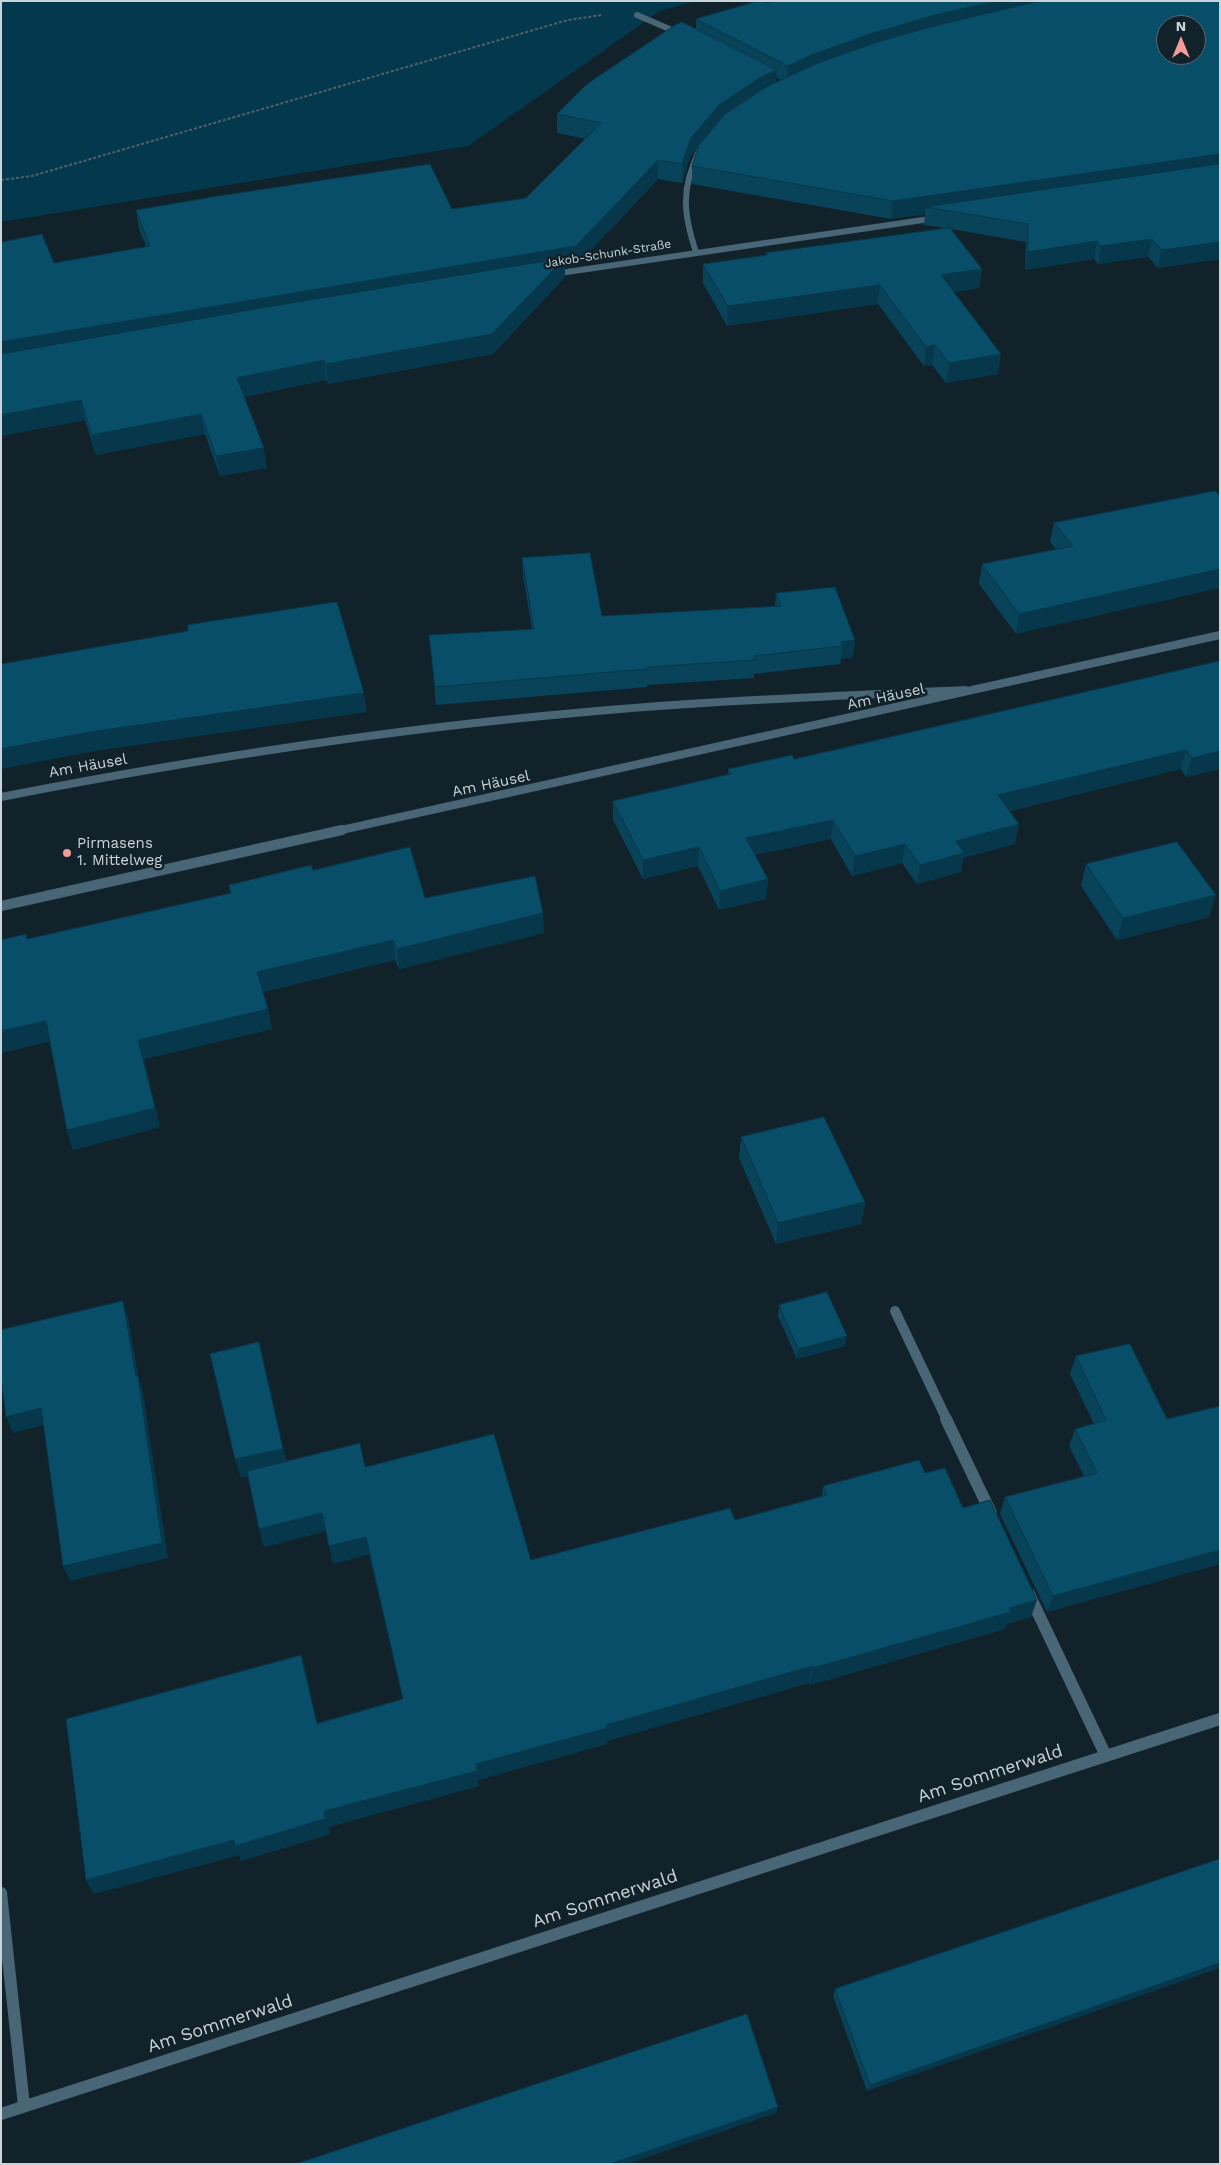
<!DOCTYPE html>
<meta charset="utf-8">
<style>
body{margin:0}
#map{position:relative;width:1221px;height:2165px;overflow:hidden;background:#12222a;font-family:"Work Sans",sans-serif}
canvas{display:block}
.frame{position:absolute;inset:0;border:2px solid #c9d3d8;pointer-events:none}
.north{position:absolute;left:1156px;top:15px;width:50px;height:50px;box-sizing:border-box;background:#12222a;border:1px solid #5b6970;border-radius:50%;rotate:0deg;font-size:14px;font-weight:700;line-height:20px;text-align:center;color:#c9d3d8}
.north::after{content:'';display:block;margin:auto;width:18px;height:22px;background:#f59b99;clip-path:polygon(50% 0,100% 100%,50% 72%,0 100%)}
</style>
<div id="map">
<canvas width="1221" height="2165"></canvas>
<div class="frame"></div>
<div class="north">N</div>
</div>
<script>
const g = document.querySelector('canvas').getContext('2d');
g.lineJoin = 'round';
function paint(path, color) { g.fillStyle = color; g.fill(path, 'evenodd'); }
function stroke(path, color, width, dash) { g.strokeStyle = color; g.lineWidth = width; g.lineCap = dash ? 'butt' : 'round'; g.setLineDash(dash || []); g.stroke(path); }
function label(font, color, halo, rows, align = 'center') {
  g.font = font + ' "Work Sans",sans-serif'; g.lineWidth = 5; g.setLineDash([]); g.textBaseline = 'middle'; g.strokeStyle = halo; g.fillStyle = color; for (const [text, x, y, turn = 0] of rows) {
    g.save(); g.translate(x, y); g.rotate((+turn || 0) * Math.PI / 180); g.textAlign = isNaN(turn) ? turn : align; if (halo) g.strokeText(text, 0, 0); g.fillText(text, 0, 0); g.restore();
  }
}
const green = new Path2D(`
 M 1,1 L 695,1 L 660,11 L 468,146 L 1,222 Z`);
const path = new Path2D(`
 M 1,180 L 32,176 L 568,20 L 602,15`);
const serviceFar3 = new Path2D(`
 M 637,15 L 681,34`);
const serviceFar2 = new Path2D(`
 M 1,797 C 191,760 382,730 575,713 C 705,701 835,696 965,690`);
const serviceFar1 = new Path2D(`
 M 895,1311 L 947,1420`);
const service = new Path2D(`
 M 946,1419 L 991,1513
 M 1029,1594 L 1106,1756`);
const minorFar3 = new Path2D(`
 M 696,252 C 683,213 681,189 699,151
 M 553,274 L 937,218`);
const minorFar2 = new Path2D(`
 M 337,831 L 1220,635`);
const minorFar1 = new Path2D(`
 M 1,906 L 342,830`);
const minor = new Path2D(`
 M 1,1893 L 24,2106
 M 1,2114 L 1220,1719`);
const wall = new Path2D(`
 M 1220,1 L 1220,259 L 1158,268 L 1148,257 L 1098,264 L 1094,259 L 1025,270 L 1026,242 L 951,229 L 982,269 L 979,288 L 954,292 L 998,374 L 946,383 L 932,365 L 924,366 L 878,304 L 727,326 L 703,283 L 703,264 L 766,255 L 766,253 L 945,228 L 924,225 L 925,214 L 891,219 L 692,184 L 692,166 L 698,147 L 690,157 L 682,183 L 658,179 L 577,265 L 565,267 L 565,277 L 493,354 L 328,384 L 326,380 L 244,397 L 267,468 L 220,476 L 205,434 L 96,455 L 85,420 L 1,436 L 146,246 L 139,229 L 136,210 L 452,209 L 526,198 L 586,139 L 557,133 L 557,114 L 696,29 L 696,19 L 767,3 ZM 776,77 L 781,80 L 776,82 Z
 M 1215,491 L 1016,634 L 979,584 L 982,564 L 1056,549 L 1050,542 L 1054,523 Z
 M 522,558 L 602,616 L 775,606 L 776,593 L 855,640 L 853,657 L 841,659 L 840,664 L 754,674 L 754,678 L 647,685 L 647,687 L 436,705 L 431,653 L 532,629 L 523,576 Z
 M 1220,661 L 1220,769 L 1186,777 L 1181,769 L 1010,811 L 1015,844 L 963,858 L 961,872 L 917,884 L 902,863 L 852,876 L 831,839 L 755,855 L 768,879 L 766,899 L 719,910 L 698,866 L 643,879 L 613,820 L 613,801 L 728,774 L 728,769 L 794,759 Z
 M 1086,864 L 1209,917 L 1117,940 L 1081,886 Z
 M 313,870 L 425,898 L 544,933 L 399,969 L 395,960 L 263,992 L 268,1009 L 272,1029 L 144,1059 L 160,1127 L 73,1150 L 67,1130 L 50,1041 L 1,1053 L 1,940 L 27,939 L 230,894 L 229,885 Z
 M 741,1137 L 865,1202 L 861,1224 L 776,1244 L 739,1158 Z
 M 779,1305 L 845,1346 L 797,1359 L 778,1316 Z
 M 1076,1356 L 1167,1419 L 1220,1406 L 1220,1564 L 1047,1612 L 1000,1514 L 1005,1497 L 1084,1476 L 1069,1446 L 1075,1429 L 1094,1424 L 1070,1374 Z
 M 286,1462 L 365,1467 L 531,1560 L 735,1520 L 822,1496 L 823,1486 L 925,1473 L 963,1508 L 1031,1617 L 1007,1624 L 1005,1629 L 810,1685 L 809,1683 L 607,1741 L 607,1744 L 478,1780 L 479,1786 L 328,1827 L 330,1834 L 241,1861 L 239,1855 L 94,1894 L 86,1880 L 301,1655 L 317,1723 L 403,1699 L 369,1554 L 333,1564 L 326,1531 L 264,1547 L 259,1529 L 248,1477 L 241,1478 Z
 M 1220,1859 L 867,2091 L 833,1996 L 835,1989 Z`);
const shadedWall = new Path2D(`
 M 996,1 L 1066,1 L 787,83 L 788,66 L 814,54 L 873,33 L 935,15 Z
 M 777,70 L 776,88 L 718,124 L 690,157 L 682,183 L 682,164 L 691,138 L 719,105 L 761,77 Z
 M 1220,154 L 1220,169 L 926,207 L 925,214 L 891,219 L 893,201 Z
 M 658,160 L 658,179 L 577,265 L 565,267 L 565,277 L 493,354 L 328,384 L 326,364 L 492,334 L 1,363 L 1,342 L 576,246 Z
 M 1152,239 L 1148,257 L 1098,264 L 1101,246 Z
 M 1097,241 L 1094,259 L 1025,270 L 1028,252 Z
 M 1220,242 L 1220,259 L 1158,268 L 1162,250 Z
 M 982,269 L 979,288 L 939,294 L 941,275 Z
 M 880,285 L 878,304 L 727,326 L 728,306 Z
 M 935,345 L 932,365 L 924,366 L 926,347 Z
 M 1001,354 L 998,374 L 946,383 L 949,363 Z
 M 324,360 L 326,380 L 240,397 L 237,378 Z
 M 81,400 L 85,420 L 1,436 L 1,415 Z
 M 201,414 L 205,434 L 96,455 L 92,435 Z
 M 264,448 L 267,468 L 220,476 L 216,456 Z
 M 1220,569 L 1220,588 L 1016,634 L 1019,614 Z
 M 855,640 L 853,657 L 841,659 L 842,646 L 841,642 Z
 M 364,693 L 367,712 L 95,751 L 1,769 L 1,749 L 90,732 Z
 M 1186,750 L 1181,769 L 995,814 L 998,795 Z
 M 1220,751 L 1220,769 L 1186,777 L 1192,758 Z
 M 833,820 L 831,839 L 744,857 L 746,838 Z
 M 1019,824 L 1015,844 L 963,858 L 961,872 L 917,884 L 920,865 L 956,841 Z
 M 905,844 L 902,863 L 852,876 L 855,856 Z
 M 699,847 L 698,866 L 643,879 L 643,860 Z
 M 768,879 L 766,899 L 719,910 L 720,891 Z
 M 1216,895 L 1209,917 L 1117,940 L 1123,918 Z
 M 543,913 L 544,933 L 399,969 L 397,949 Z
 M 393,940 L 395,960 L 260,992 L 257,972 Z
 M 268,1009 L 272,1029 L 144,1059 L 160,1127 L 73,1150 L 67,1130 L 138,1040 Z
 M 46,1021 L 52,1041 L 1,1053 L 1,1031 Z
 M 865,1202 L 861,1224 L 776,1244 L 778,1223 Z
 M 123,1301 L 128,1318 L 139,1379 L 143,1392 L 168,1558 L 70,1581 L 63,1566 L 136,1376 Z
 M 847,1336 L 845,1346 L 797,1359 L 798,1349 Z
 M 264,1363 L 288,1468 L 241,1478 L 235,1459 Z
 M 41,1408 L 48,1424 L 13,1433 L 6,1417 Z
 M 322,1513 L 326,1531 L 264,1547 L 259,1529 Z
 M 366,1537 L 369,1554 L 333,1564 L 329,1546 Z
 M 1220,1550 L 1220,1564 L 1047,1612 L 1053,1596 Z
 M 1037,1600 L 1031,1617 L 1007,1624 L 1005,1629 L 810,1685 L 813,1668 L 1009,1608 Z
 M 301,1655 L 306,1672 L 321,1740 L 317,1724 Z
 M 812,1666 L 809,1683 L 607,1741 L 607,1744 L 478,1780 L 479,1786 L 328,1827 L 330,1834 L 241,1861 L 239,1855 L 94,1894 L 86,1880 L 324,1811 L 476,1764 L 606,1725 Z
 M 1220,1963 L 1220,1968 L 867,2091 L 870,2085 Z
 M 778,2107 L 776,2113 L 628,2164 L 610,2164 Z`);
const building = new Path2D(`
 M 758,1 L 763,1 L 767,3 L 773,1 L 996,1 L 935,15 L 873,33 L 814,54 L 788,66 L 696,19 Z
 M 1040,1 L 1220,1 L 1220,154 L 893,201 L 692,166 L 699,145 L 725,114 L 766,87 L 818,63 L 877,42 L 938,25 ZM 1166,25 L 1196,25 L 1196,55 L 1166,55 Z
 M 682,22 L 777,70 L 761,77 L 719,105 L 691,138 L 682,164 L 658,160 L 576,246 L 1,342 L 1,242 L 42,234 L 54,263 L 150,246 L 136,210 L 218,196 L 430,164 L 452,209 L 526,198 L 601,123 L 557,114 L 587,84 L 675,25 Z
 M 1220,164 L 1220,242 L 1162,250 L 1152,239 L 1101,246 L 1097,241 L 1028,252 L 1028,224 L 926,207 Z
 M 950,228 L 982,269 L 941,275 L 1001,354 L 949,363 L 935,345 L 926,347 L 880,285 L 728,306 L 703,264 L 768,255 L 766,253 Z
 M 565,258 L 492,334 L 326,364 L 324,360 L 237,378 L 264,448 L 216,456 L 201,414 L 92,435 L 81,400 L 1,415 L 1,354 L 267,307 Z
 M 1215,491 L 1220,495 L 1220,569 L 1019,614 L 982,564 L 1073,546 L 1054,523 Z
 M 590,553 L 602,616 L 781,606 L 776,593 L 835,587 L 855,640 L 841,642 L 842,646 L 754,656 L 755,660 L 647,667 L 647,669 L 435,687 L 429,635 L 534,629 L 522,558 Z
 M 337,602 L 364,693 L 90,732 L 1,749 L 1,664 L 188,631 L 188,625 Z
 M 1220,661 L 1220,751 L 1192,758 L 1186,750 L 998,795 L 1019,824 L 956,841 L 964,853 L 920,865 L 905,844 L 855,856 L 833,820 L 746,838 L 768,879 L 720,891 L 699,847 L 643,860 L 613,801 L 731,774 L 728,769 L 792,755 L 794,759 Z
 M 1177,842 L 1216,895 L 1123,918 L 1086,864 Z
 M 410,847 L 425,898 L 535,876 L 543,913 L 397,949 L 393,940 L 257,972 L 268,1009 L 138,1040 L 155,1108 L 67,1130 L 46,1021 L 1,1031 L 1,940 L 26,934 L 27,939 L 231,893 L 229,885 L 311,865 L 313,870 Z
 M 824,1117 L 865,1202 L 778,1223 L 741,1137 Z
 M 827,1292 L 847,1336 L 798,1349 L 779,1305 Z
 M 123,1301 L 136,1376 L 138,1376 L 162,1543 L 63,1566 L 41,1408 L 6,1417 L 1,1377 L 1,1330 Z
 M 259,1342 L 283,1449 L 235,1459 L 210,1354 Z
 M 1130,1344 L 1167,1419 L 1220,1406 L 1220,1550 L 1053,1596 L 1005,1497 L 1097,1473 L 1075,1429 L 1106,1420 L 1076,1356 Z
 M 494,1434 L 531,1560 L 730,1508 L 735,1520 L 827,1495 L 823,1486 L 919,1460 L 925,1473 L 945,1468 L 963,1508 L 990,1500 L 1037,1600 L 1009,1608 L 1011,1612 L 813,1668 L 812,1666 L 606,1725 L 607,1728 L 476,1764 L 477,1771 L 324,1811 L 325,1819 L 235,1846 L 234,1840 L 86,1880 L 66,1719 L 301,1655 L 317,1724 L 403,1699 L 366,1537 L 329,1546 L 322,1513 L 259,1529 L 247,1471 L 360,1443 L 365,1467 Z
 M 1220,1859 L 1220,1963 L 870,2085 L 835,1989 Z
 M 747,2014 L 778,2107 L 610,2164 L 296,2164 Z`);
const markers = [
 [67,853,5,"#f59b99"]
];
const farStreetnames = [
 ["Jakob-Schunk-Straße",608,254,-9]
];
const streetNames = [
 ["Am Häusel",886,697,-12],
 ["Am Häusel",88,766,-10],
 ["Am Häusel",491,784,-12]
];
const poiNames = [
 ["Pirmasens",77,844],
 ["1. Mittelweg",77,861]
];
const nearStreetnames = [
 ["Am Sommerwald",990,1774,-18],
 ["Am Sommerwald",605,1899,-18],
 ["Am Sommerwald",220,2024,-18]
];
paint(green, '#04384d');
stroke(path, '#536168', 2, [3, 2]);
stroke(serviceFar3, '#486676', 6);
stroke(serviceFar2, '#486676', 8);
stroke(serviceFar1, '#486676', 10);
stroke(service, '#486676', 12);
stroke(minorFar3, '#486676', 6);
stroke(minorFar2, '#486676', 8);
stroke(minorFar1, '#486676', 10);
stroke(minor, '#486676', 12);
paint(wall, '#08435a');
paint(shadedWall, '#06374a');
paint(building, '#094e69');
stroke(building, '#06374a', 1);
for (const [x, y, r, color] of markers) { const dot = new Path2D(); dot.arc(x, y, r, 0, 2 * Math.PI); g.fillStyle = color; g.fill(dot); stroke(dot, '#12222a', 2); }
label('12px', '#c9d3d8', '#12222a', farStreetnames);
label('15px', '#c9d3d8', '#12222a', streetNames);
label('15px', '#c9d3d8', '#12222a', poiNames, 'left');
label('18px', '#c9d3d8', '#12222a', nearStreetnames);
</script>
